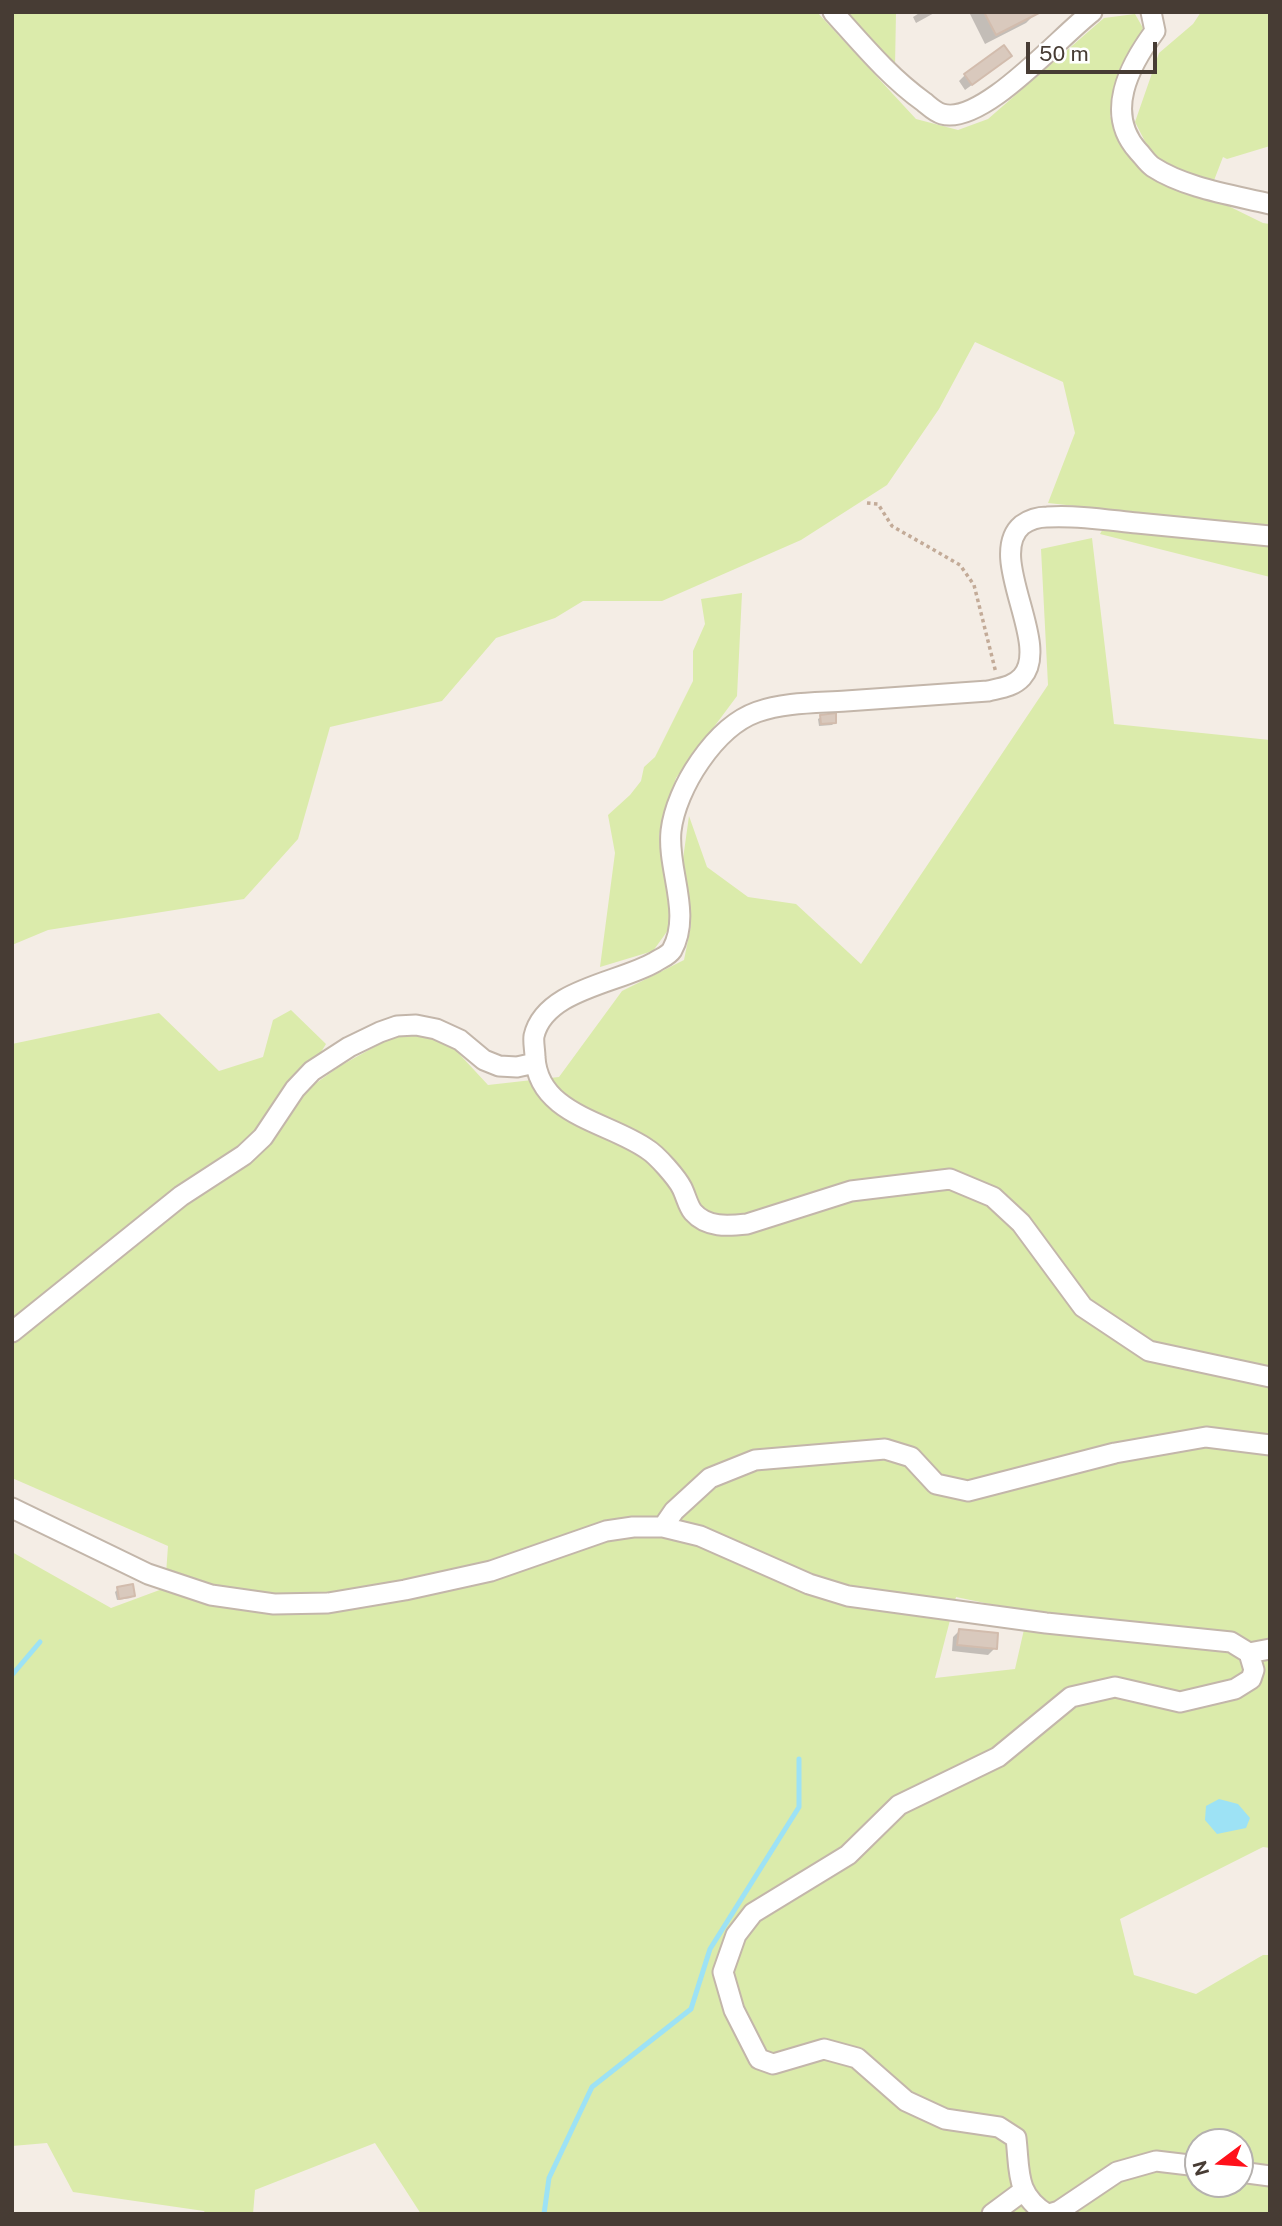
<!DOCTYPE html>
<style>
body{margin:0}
#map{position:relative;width:1282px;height:2226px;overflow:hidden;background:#f4ede5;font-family:"Public Sans",sans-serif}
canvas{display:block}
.frame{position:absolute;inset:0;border:14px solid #473c34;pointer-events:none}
.north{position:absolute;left:1184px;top:2128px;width:70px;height:70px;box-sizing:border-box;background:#fff;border:2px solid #b5b1ae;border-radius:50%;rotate:254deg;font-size:19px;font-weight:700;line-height:28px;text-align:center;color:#473c34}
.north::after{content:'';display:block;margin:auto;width:24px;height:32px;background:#ff111b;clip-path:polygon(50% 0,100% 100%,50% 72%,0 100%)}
.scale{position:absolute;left:1026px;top:42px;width:131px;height:32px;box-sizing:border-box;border:4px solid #473c34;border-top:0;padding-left:9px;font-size:21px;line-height:24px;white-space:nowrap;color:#473c34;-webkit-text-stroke:5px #fff;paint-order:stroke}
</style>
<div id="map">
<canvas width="1282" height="2226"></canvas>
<div class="frame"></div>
<div class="north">N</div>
<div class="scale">50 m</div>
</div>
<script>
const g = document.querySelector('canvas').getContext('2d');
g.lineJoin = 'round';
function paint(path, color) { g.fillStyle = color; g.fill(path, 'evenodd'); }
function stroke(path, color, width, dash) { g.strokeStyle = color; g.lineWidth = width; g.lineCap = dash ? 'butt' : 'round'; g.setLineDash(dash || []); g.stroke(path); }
const green = new Path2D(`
 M 12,12 L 817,12 L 916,119 L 958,130 L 988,119 L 1104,18 L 1135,14 L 1143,28 L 1110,116 L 1134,163 L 1153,157 L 1135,122 L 1159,53 L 1193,24 L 1201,12 L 1270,12 L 1270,146 L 1227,159 L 1223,157 L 1208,196 L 1263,223 L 1270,224 L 1270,527 L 1048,503 L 1075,433 L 1063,382 L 975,342 L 939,409 L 887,485 L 801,540 L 662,601 L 583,601 L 555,618 L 496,638 L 442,701 L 330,727 L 298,839 L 244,899 L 48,930 L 12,945 Z
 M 844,12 L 896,12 L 895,67 Z
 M 1105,525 L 1270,546 L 1270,577 L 1100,534 Z
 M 1092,538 L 1114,724 L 1270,740 L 1270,1848 L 1263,1847 L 1120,1919 L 1134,1975 L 1196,1994 L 1263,1955 L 1270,1955 L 1270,2214 L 421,2214 L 375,2143 L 255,2190 L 253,2214 L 206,2214 L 204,2211 L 73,2192 L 47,2143 L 12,2146 L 12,1552 L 111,1608 L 165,1588 L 168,1546 L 12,1478 L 12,1044 L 159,1013 L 219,1071 L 263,1057 L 273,1020 L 291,1010 L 326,1044 L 291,1101 L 340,1066 L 385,1041 L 412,1033 L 450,1044 L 488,1085 L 559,1077 L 622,991 L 684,960 L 691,925 L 683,859 L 689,816 L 707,867 L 748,897 L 796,904 L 861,964 L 1048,685 L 1041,549 ZM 956,1597 L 1028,1612 L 1015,1669 L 935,1678 ZM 1198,2142 L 1240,2142 L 1240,2184 L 1198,2184 Z
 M 742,593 L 737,696 L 676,778 L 659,835 L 671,926 L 653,951 L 600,967 L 615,853 L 608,815 L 630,795 L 641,781 L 644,767 L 655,757 L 693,681 L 693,651 L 705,624 L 701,599 Z`);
const water = new Path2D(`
 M 1219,1799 L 1238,1804 L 1250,1818 L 1246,1828 L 1217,1834 L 1205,1820 L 1206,1806 Z`);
const shadow = new Path2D(`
 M 921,12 L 936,12 L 916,23 L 913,17 Z
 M 969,12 L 1036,12 L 1036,13 L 1026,23 L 985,44 Z
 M 1003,62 L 965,90 L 959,81 L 965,75 Z
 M 821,717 L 835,722 L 832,725 L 819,726 L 818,719 Z
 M 118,1589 L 133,1595 L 131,1598 L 117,1600 L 115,1592 Z
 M 959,1631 L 995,1648 L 988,1655 L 952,1651 L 953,1637 Z`);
const stream = new Path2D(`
 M 12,1675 L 40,1642
 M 544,2214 L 549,2178 L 592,2087 L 691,2009 L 710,1949 L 799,1807 L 799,1759`);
const building = new Path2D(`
 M 984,12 L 1038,12 L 1039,13 L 996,35 Z
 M 1004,45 L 1012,56 L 972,85 L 964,74 Z
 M 836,713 L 836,723 L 821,724 L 820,715 Z
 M 133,1584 L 135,1596 L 119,1599 L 117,1587 Z
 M 959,1629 L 998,1633 L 997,1649 L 957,1645 Z`);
const path = new Path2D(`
 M 867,503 L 878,504 L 892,526 L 960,565 L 974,585 L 996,673`);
const minor = new Path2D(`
 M 833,12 C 862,44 889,77 924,102 C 929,106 935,112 942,114 C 982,126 1059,37 1092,12
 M 1151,12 L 1155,31 C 1129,66 1104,113 1138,151 C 1143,156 1147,163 1153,167 C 1185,188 1233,195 1270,204
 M 1270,536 C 1226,532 1182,527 1137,523 C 1108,520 1077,515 1047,517 C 1039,517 1029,520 1022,525 C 985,556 1052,644 1022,677 C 1013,687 1000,688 988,691 C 940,694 893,698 846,701 C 817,703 785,702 757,712 C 715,727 676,788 671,831 C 667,870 692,913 672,950 C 668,956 661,958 655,962 C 619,983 545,989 534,1036 C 533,1042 535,1051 535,1057 C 538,1115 609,1122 647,1149 C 657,1155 677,1178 682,1188 C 686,1196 688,1206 693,1212 C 707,1228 728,1226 747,1224 L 851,1191 L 950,1179 L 993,1197 L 1021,1223 L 1083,1307 L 1149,1351 L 1270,1377
 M 12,1332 L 181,1196 L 244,1155 L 263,1137 L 295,1089 L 312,1071 L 349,1047 L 380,1032 L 397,1026 L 416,1025 L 436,1029 L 460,1040 L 484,1060 L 499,1066 L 517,1067 L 535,1063
 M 12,1508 L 148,1574 L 211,1595 L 274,1604 L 328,1603 L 405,1590 L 491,1571 L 606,1531 L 633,1527 L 663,1527 L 700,1536 L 809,1584 L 848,1596 L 1046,1623 L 1231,1642 L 1249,1653 L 1254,1670 L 1251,1679 L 1235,1689 L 1180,1702 L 1115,1687 L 1071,1697 L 998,1757 L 899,1805 L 848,1855 L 753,1913 L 736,1935 L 723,1972 L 734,2010 L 759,2059 L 773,2064 L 824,2049 L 857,2058 L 906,2101 L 945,2119 L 999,2127 L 1016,2138 C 1020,2172 1015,2194 1047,2214
 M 663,1527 L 674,1511 L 710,1478 L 755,1460 L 885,1449 L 911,1457 L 936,1484 L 968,1491 L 1115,1453 L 1206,1437 L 1270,1445
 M 1249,1653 L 1270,1649
 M 1240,2172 L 1270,2176
 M 992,2214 L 1023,2191
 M 1049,2214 L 1059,2211 L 1117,2172 L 1156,2161 L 1198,2166`);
paint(green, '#dbebab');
paint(water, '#9de2f5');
paint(shadow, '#0003');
stroke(stream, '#9de2f5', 5);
paint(building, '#d9c9bd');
stroke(building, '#d2bcad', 2);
stroke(minor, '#c3b6aa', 23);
stroke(path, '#c3ab98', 3.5, [3.5, 3.5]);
stroke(minor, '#fff', 19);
</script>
